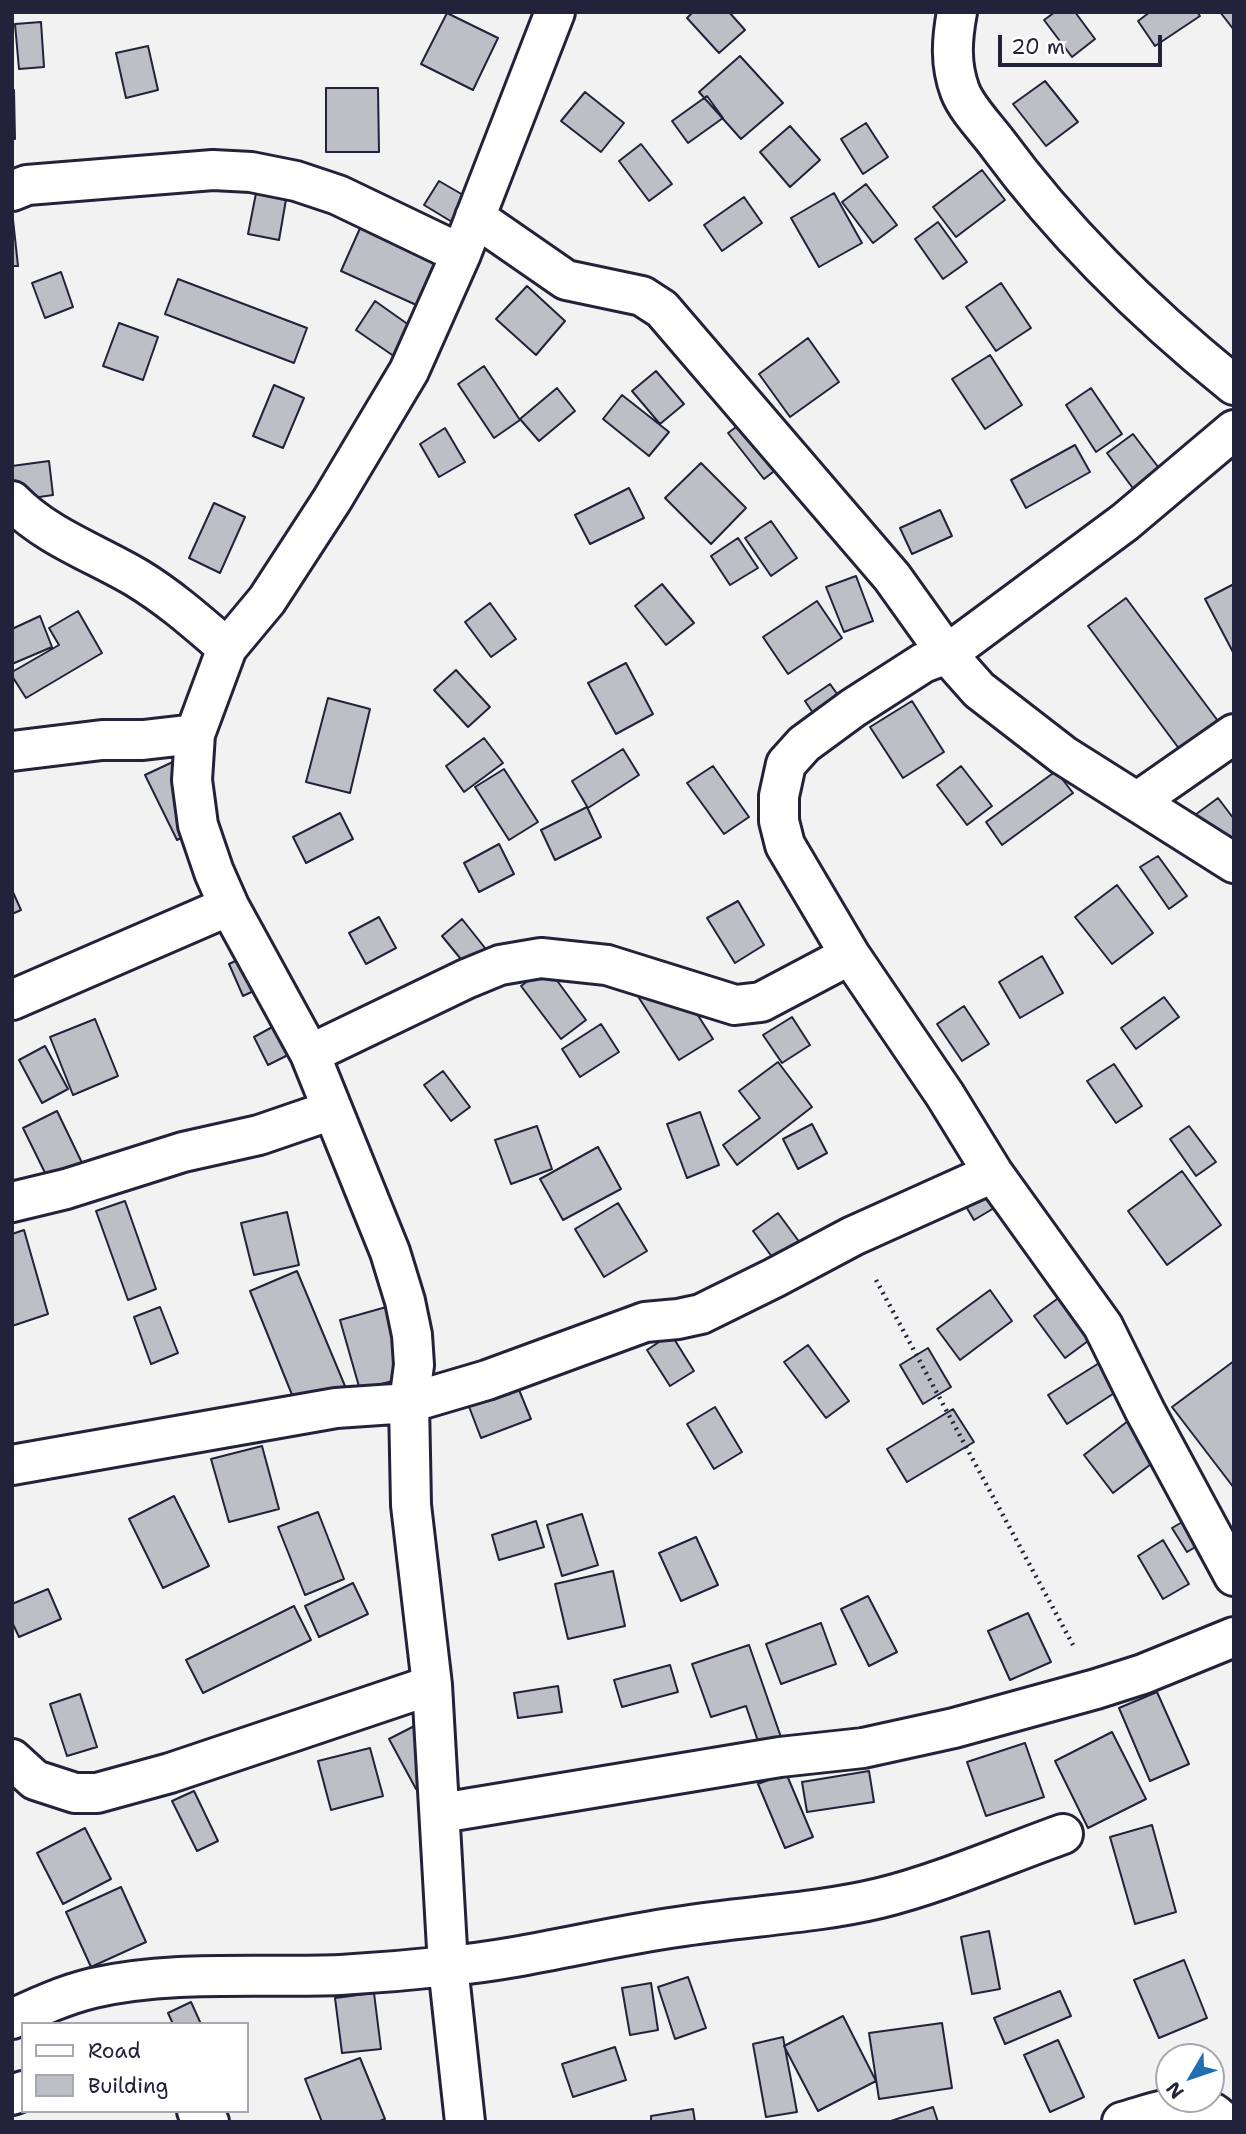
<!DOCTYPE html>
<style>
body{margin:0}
#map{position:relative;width:1246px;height:2134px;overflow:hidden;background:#f2f2f3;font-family:"Shantell Sans",sans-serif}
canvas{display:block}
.frame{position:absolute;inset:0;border:14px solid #22223b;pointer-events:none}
.legend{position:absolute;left:21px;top:2022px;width:228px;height:91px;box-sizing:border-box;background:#fff;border:2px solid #a7a7b1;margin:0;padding:9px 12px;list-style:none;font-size:21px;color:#22223b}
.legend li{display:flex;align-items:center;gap:14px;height:35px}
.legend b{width:35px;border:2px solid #a7a7b1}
.north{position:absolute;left:1155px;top:2043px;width:70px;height:70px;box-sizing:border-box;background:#fff;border:2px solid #a7a7b1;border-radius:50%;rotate:231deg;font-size:19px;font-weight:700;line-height:28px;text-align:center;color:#22223b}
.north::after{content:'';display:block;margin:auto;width:24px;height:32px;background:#1f6fb2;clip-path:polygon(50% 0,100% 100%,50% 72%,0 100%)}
.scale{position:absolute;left:998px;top:35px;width:164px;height:32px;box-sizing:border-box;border:4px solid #22223b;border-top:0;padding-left:9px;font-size:21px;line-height:24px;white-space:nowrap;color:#22223b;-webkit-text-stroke:5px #fff;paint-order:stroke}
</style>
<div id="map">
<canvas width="1246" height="2134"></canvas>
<div class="frame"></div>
<ul class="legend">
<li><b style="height:9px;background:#fff"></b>Road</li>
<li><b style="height:19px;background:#bebec6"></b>Building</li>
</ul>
<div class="north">N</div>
<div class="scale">20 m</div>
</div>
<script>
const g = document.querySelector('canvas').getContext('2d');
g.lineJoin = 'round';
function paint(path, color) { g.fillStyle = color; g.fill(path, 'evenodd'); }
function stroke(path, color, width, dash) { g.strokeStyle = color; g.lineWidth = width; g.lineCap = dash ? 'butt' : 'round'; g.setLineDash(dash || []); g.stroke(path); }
const building = new Path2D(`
 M 693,12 L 729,12 L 745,30 L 719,53 L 687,18 Z
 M 1055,12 L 1075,12 L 1095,39 L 1072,57 L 1044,20 Z
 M 1150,12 L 1197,12 L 1200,16 L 1155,46 L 1138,21 Z
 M 1220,12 L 1234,12 L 1234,30 Z
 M 447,13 L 498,38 L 473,90 L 421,64 Z
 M 41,22 L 44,67 L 19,69 L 15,24 Z
 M 148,46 L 158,90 L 126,98 L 116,53 Z
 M 740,56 L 783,103 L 741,139 L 699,92 Z
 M 1045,81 L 1078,122 L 1046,146 L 1013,104 Z
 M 326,88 L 378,88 L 379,152 L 326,152 Z
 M 14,90 L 15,139 L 12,139 L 12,91 Z
 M 585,92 L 624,123 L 601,152 L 561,121 Z
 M 707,96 L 723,118 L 688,143 L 672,121 Z
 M 866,123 L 888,157 L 863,174 L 841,139 Z
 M 790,126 L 820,160 L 790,187 L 760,152 Z
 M 641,144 L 672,184 L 649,201 L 619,161 Z
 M 982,170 L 1005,200 L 956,237 L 933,207 Z
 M 439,181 L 477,203 L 462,228 L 424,205 Z
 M 258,183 L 288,188 L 279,240 L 248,234 Z
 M 866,184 L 897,225 L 873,243 L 842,202 Z
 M 834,193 L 862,243 L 819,267 L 791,218 Z
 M 744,197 L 762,223 L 722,251 L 704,225 Z
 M 12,210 L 18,266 L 12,266 Z
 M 938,222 L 967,262 L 943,279 L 915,239 Z
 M 361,226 L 443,263 L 423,308 L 341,271 Z
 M 61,272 L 73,307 L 45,318 L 32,283 Z
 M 178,279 L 307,328 L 294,363 L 165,314 Z
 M 1001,283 L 1031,328 L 996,351 L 966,307 Z
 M 527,286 L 565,321 L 536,355 L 496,319 Z
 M 375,301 L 416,330 L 398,359 L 356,330 Z
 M 119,323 L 158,337 L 143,380 L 103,366 Z
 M 808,338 L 839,382 L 790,417 L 759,374 Z
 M 990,355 L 1022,405 L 985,429 L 952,379 Z
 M 484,366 L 520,420 L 494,438 L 458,384 Z
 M 656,371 L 684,404 L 660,424 L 632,391 Z
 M 274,385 L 304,398 L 283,448 L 253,436 Z
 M 557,388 L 575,411 L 539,441 L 520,419 Z
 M 1091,388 L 1122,434 L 1096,452 L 1066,405 Z
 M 622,395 L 669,432 L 649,456 L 603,419 Z
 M 755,413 L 791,458 L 764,479 L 728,433 Z
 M 445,428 L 465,462 L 439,477 L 420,444 Z
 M 1133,434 L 1178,493 L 1151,513 L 1107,453 Z
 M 1075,445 L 1090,472 L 1026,508 L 1011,480 Z
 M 49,461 L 53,495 L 12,501 L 12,466 Z
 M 701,463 L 746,508 L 711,544 L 665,498 Z
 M 629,488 L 644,518 L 590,544 L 575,515 Z
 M 214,503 L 245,517 L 220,573 L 189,558 Z
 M 940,510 L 952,536 L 912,554 L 900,528 Z
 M 771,521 L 797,558 L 771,576 L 745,538 Z
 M 738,538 L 758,568 L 730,585 L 711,556 Z
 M 856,576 L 873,621 L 844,632 L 826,587 Z
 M 662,584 L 694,623 L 666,645 L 635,606 Z
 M 1234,584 L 1234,654 L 1205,599 Z
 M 1126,598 L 1221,725 L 1183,754 L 1088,626 Z
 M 817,601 L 842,638 L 788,674 L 763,637 Z
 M 490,603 L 516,639 L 491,657 L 465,622 Z
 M 78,611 L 102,653 L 26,698 L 12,676 L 12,672 L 59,645 L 49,628 Z
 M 40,616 L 52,647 L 12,664 L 12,629 Z
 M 626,663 L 653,714 L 616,734 L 588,683 Z
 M 456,670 L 490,707 L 468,727 L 434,690 Z
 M 830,684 L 851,713 L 825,731 L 805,701 Z
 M 328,698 L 370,709 L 350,793 L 306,782 Z
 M 912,701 L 944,752 L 903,778 L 870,727 Z
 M 484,738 L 503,763 L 464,792 L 446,766 Z
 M 623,749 L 639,775 L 588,808 L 572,781 Z
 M 177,760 L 209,825 L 177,840 L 145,775 Z
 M 713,766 L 749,817 L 724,834 L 687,783 Z
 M 961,766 L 992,806 L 967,825 L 937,785 Z
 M 504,769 L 538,822 L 509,840 L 475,787 Z
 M 1056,771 L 1073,793 L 1002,845 L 986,822 Z
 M 1218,798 L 1234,819 L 1234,861 L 1180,826 Z
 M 587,807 L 601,837 L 555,860 L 541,830 Z
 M 340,813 L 353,839 L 306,863 L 293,837 Z
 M 499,844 L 514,874 L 479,892 L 464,863 Z
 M 1158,856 L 1187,896 L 1169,909 L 1140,867 Z
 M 1117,885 L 1153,933 L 1112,964 L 1075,917 Z
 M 12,890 L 21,910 L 12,914 Z
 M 738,901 L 764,945 L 735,963 L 707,918 Z
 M 379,917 L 396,948 L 366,964 L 349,933 Z
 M 462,919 L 489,953 L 469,969 L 442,936 Z
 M 262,948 L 277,980 L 243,996 L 229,964 Z
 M 1042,956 L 1063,993 L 1020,1018 L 999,982 Z
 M 547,967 L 586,1020 L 561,1039 L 521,986 Z
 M 673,976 L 713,1039 L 679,1060 L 639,998 Z
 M 1164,997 L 1179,1017 L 1136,1049 L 1121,1028 Z
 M 964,1006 L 989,1044 L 962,1061 L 937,1024 Z
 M 792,1017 L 810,1045 L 782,1063 L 763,1035 Z
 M 95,1019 L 118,1076 L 73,1095 L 50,1037 Z
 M 287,1019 L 302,1048 L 268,1065 L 254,1037 Z
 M 601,1024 L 619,1052 L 580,1077 L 562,1049 Z
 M 45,1046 L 68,1089 L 42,1103 L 19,1060 Z
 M 778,1062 L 812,1107 L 737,1165 L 723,1145 L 760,1118 L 739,1091 Z
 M 1114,1064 L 1142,1106 L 1116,1123 L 1087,1081 Z
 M 443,1071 L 470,1107 L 451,1121 L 424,1085 Z
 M 57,1111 L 85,1169 L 51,1185 L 23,1128 Z
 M 700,1112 L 719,1165 L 687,1178 L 667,1124 Z
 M 812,1124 L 827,1153 L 798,1169 L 783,1139 Z
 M 537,1126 L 552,1169 L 511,1184 L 495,1140 Z
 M 1189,1126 L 1216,1162 L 1196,1176 L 1170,1139 Z
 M 598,1147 L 621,1189 L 563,1220 L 540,1179 Z
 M 1182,1171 L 1221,1225 L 1167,1265 L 1128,1211 Z
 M 958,1193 L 1016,1195 L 974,1220 Z
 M 125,1201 L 156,1289 L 128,1300 L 96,1211 Z
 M 618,1203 L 647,1251 L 604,1277 L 575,1229 Z
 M 287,1212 L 299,1265 L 254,1275 L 241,1223 Z
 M 778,1213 L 806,1251 L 781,1269 L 753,1231 Z
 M 24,1230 L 48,1314 L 12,1326 L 12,1234 Z
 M 297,1271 L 345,1386 L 297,1407 L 250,1291 Z
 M 1072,1288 L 1103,1330 L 1065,1358 L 1034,1316 Z
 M 990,1290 L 1012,1321 L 960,1360 L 937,1329 Z
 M 397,1304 L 417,1374 L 360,1390 L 340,1320 Z
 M 160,1307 L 178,1353 L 151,1364 L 134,1317 Z
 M 671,1334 L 694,1371 L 670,1386 L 647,1350 Z
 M 808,1345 L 849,1401 L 826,1418 L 784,1362 Z
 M 928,1348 L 951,1387 L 923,1404 L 900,1365 Z
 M 1104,1360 L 1122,1388 L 1067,1424 L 1048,1395 Z
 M 1234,1361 L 1234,1488 L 1172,1407 Z
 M 517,1385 L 531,1419 L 481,1438 L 468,1404 Z
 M 1150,1404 L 1180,1442 L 1113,1493 L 1084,1455 Z
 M 715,1407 L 742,1452 L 714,1469 L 687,1424 Z
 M 953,1409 L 974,1442 L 907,1482 L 887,1449 Z
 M 262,1446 L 279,1509 L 229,1522 L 211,1459 Z
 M 174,1496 L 209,1566 L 163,1588 L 129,1519 Z
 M 1211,1505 L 1226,1529 L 1187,1552 L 1172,1528 Z
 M 318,1512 L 344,1579 L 305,1595 L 278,1527 Z
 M 582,1514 L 598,1565 L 562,1576 L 547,1525 Z
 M 536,1521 L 544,1547 L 499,1560 L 492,1535 Z
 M 696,1537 L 718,1585 L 681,1601 L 659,1553 Z
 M 1163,1540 L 1189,1584 L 1163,1599 L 1138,1556 Z
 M 613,1571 L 625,1626 L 568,1639 L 555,1584 Z
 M 353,1583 L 368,1614 L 319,1637 L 305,1606 Z
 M 48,1589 L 61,1619 L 19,1637 L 12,1622 L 12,1604 Z
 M 868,1596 L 897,1652 L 869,1666 L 841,1609 Z
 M 294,1606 L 311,1640 L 203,1693 L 186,1660 Z
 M 1028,1613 L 1051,1662 L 1010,1680 L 988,1631 Z
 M 821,1623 L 836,1664 L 781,1684 L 766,1644 Z
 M 749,1645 L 783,1743 L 761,1750 L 746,1706 L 711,1717 L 692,1664 Z
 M 670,1665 L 678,1692 L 622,1707 L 614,1680 Z
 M 558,1686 L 562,1712 L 518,1718 L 514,1693 Z
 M 1157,1692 L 1189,1764 L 1150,1781 L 1119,1708 Z
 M 80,1694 L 97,1747 L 67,1756 L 50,1704 Z
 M 426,1720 L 453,1769 L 416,1789 L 389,1739 Z
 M 1112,1732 L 1146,1799 L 1088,1828 L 1055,1761 Z
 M 1025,1743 L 1044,1797 L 986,1816 L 967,1762 Z
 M 370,1748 L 383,1796 L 331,1810 L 318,1761 Z
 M 869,1771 L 874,1802 L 807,1812 L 802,1782 Z
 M 786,1773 L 813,1837 L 785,1848 L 758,1784 Z
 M 194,1791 L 218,1841 L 197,1851 L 172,1801 Z
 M 1152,1825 L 1176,1912 L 1135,1924 L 1110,1837 Z
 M 85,1828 L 111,1879 L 63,1904 L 37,1853 Z
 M 121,1887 L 146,1942 L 91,1967 L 66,1912 Z
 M 989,1931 L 1000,1989 L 972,1994 L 961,1937 Z
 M 1184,1960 L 1207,2018 L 1159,2038 L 1134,1980 Z
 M 688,1977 L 706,2028 L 675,2039 L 658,1987 Z
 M 651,1983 L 658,2030 L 630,2035 L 622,1988 Z
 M 1060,1991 L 1071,2016 L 1005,2044 L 994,2018 Z
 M 374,1993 L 381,2049 L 342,2053 L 335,1998 Z
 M 191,2002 L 201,2024 L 173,2024 L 168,2013 Z
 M 843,2016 L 876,2081 L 818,2111 L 784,2046 Z
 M 942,2023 L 952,2088 L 879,2099 L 869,2033 Z
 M 783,2037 L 797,2112 L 766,2117 L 753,2044 Z
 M 1058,2040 L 1084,2097 L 1050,2112 L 1024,2055 Z
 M 615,2047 L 626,2080 L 573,2097 L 562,2064 Z
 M 360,2058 L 385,2119 L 377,2122 L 322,2122 L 305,2079 Z
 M 933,2107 L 938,2122 L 888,2122 Z
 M 693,2109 L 695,2122 L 651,2122 L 651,2116 Z`);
const path = new Path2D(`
 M 876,1280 L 1073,1645`);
const minor = new Path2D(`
 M 957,12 C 952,39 950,64 960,91 C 967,109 985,127 997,143 C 1064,234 1146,314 1234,385
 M 12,191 L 27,185 L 213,170 L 251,172 L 296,181 L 338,195 L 461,254
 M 475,217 L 566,280 L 642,296 L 662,309 L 892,577 L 947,654 L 979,690 L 1063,755 L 1234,863
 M 12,501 C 47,537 95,553 137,578 C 170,598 198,623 227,648
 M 12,751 L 102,740 L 143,740 L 195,734
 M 1138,801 L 1234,734
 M 850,955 L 785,845 L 779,821 L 779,796 L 786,764 L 804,744 L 853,708 L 923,663 L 947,654 L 1125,522 L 1234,430
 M 12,1000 L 229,906
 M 310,1054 L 466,979 L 500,965 L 541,958 L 607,965 L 735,1005 L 761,1002 L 850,955 L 945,1095 L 993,1173 L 1103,1326 L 1145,1411 L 1234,1576
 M 12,1202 L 66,1189 L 183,1152 L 259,1135 L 332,1110
 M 12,1465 L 336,1408 L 409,1403 L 487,1380 L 645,1322 L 678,1319 L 701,1314 L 774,1278 L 853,1236 L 993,1173
 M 12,1759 L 35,1780 L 75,1793 L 97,1793 L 170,1773 L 432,1685
 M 441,1813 L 780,1757 L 863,1748 L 954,1728 L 1096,1689 L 1143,1674 L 1234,1637
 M 12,2019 C 38,2007 64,1995 93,1988 C 173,1970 258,1978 340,1975 C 376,1973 412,1970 448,1966 C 525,1959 600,1938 677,1927 C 744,1916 813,1914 880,1898 C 941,1883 1004,1855 1063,1834
 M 12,2095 L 23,2091
 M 197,2111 L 209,2122
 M 465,2122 L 448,1966 L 432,1685 L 411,1505 L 409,1403 L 414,1365 L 412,1335 L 405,1301 L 390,1252 L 310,1054 L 229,906 L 214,872 L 198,825 L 192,780 L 195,734 L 227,648 L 267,600 L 332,500 L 409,371 L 461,254 L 555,12
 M 1122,2122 C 1153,2114 1199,2092 1223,2122`);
paint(building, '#bebec6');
stroke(building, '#22223b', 2);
stroke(minor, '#22223b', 44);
stroke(path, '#22223b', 4.5, [2, 5]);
stroke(minor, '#fff', 38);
</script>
